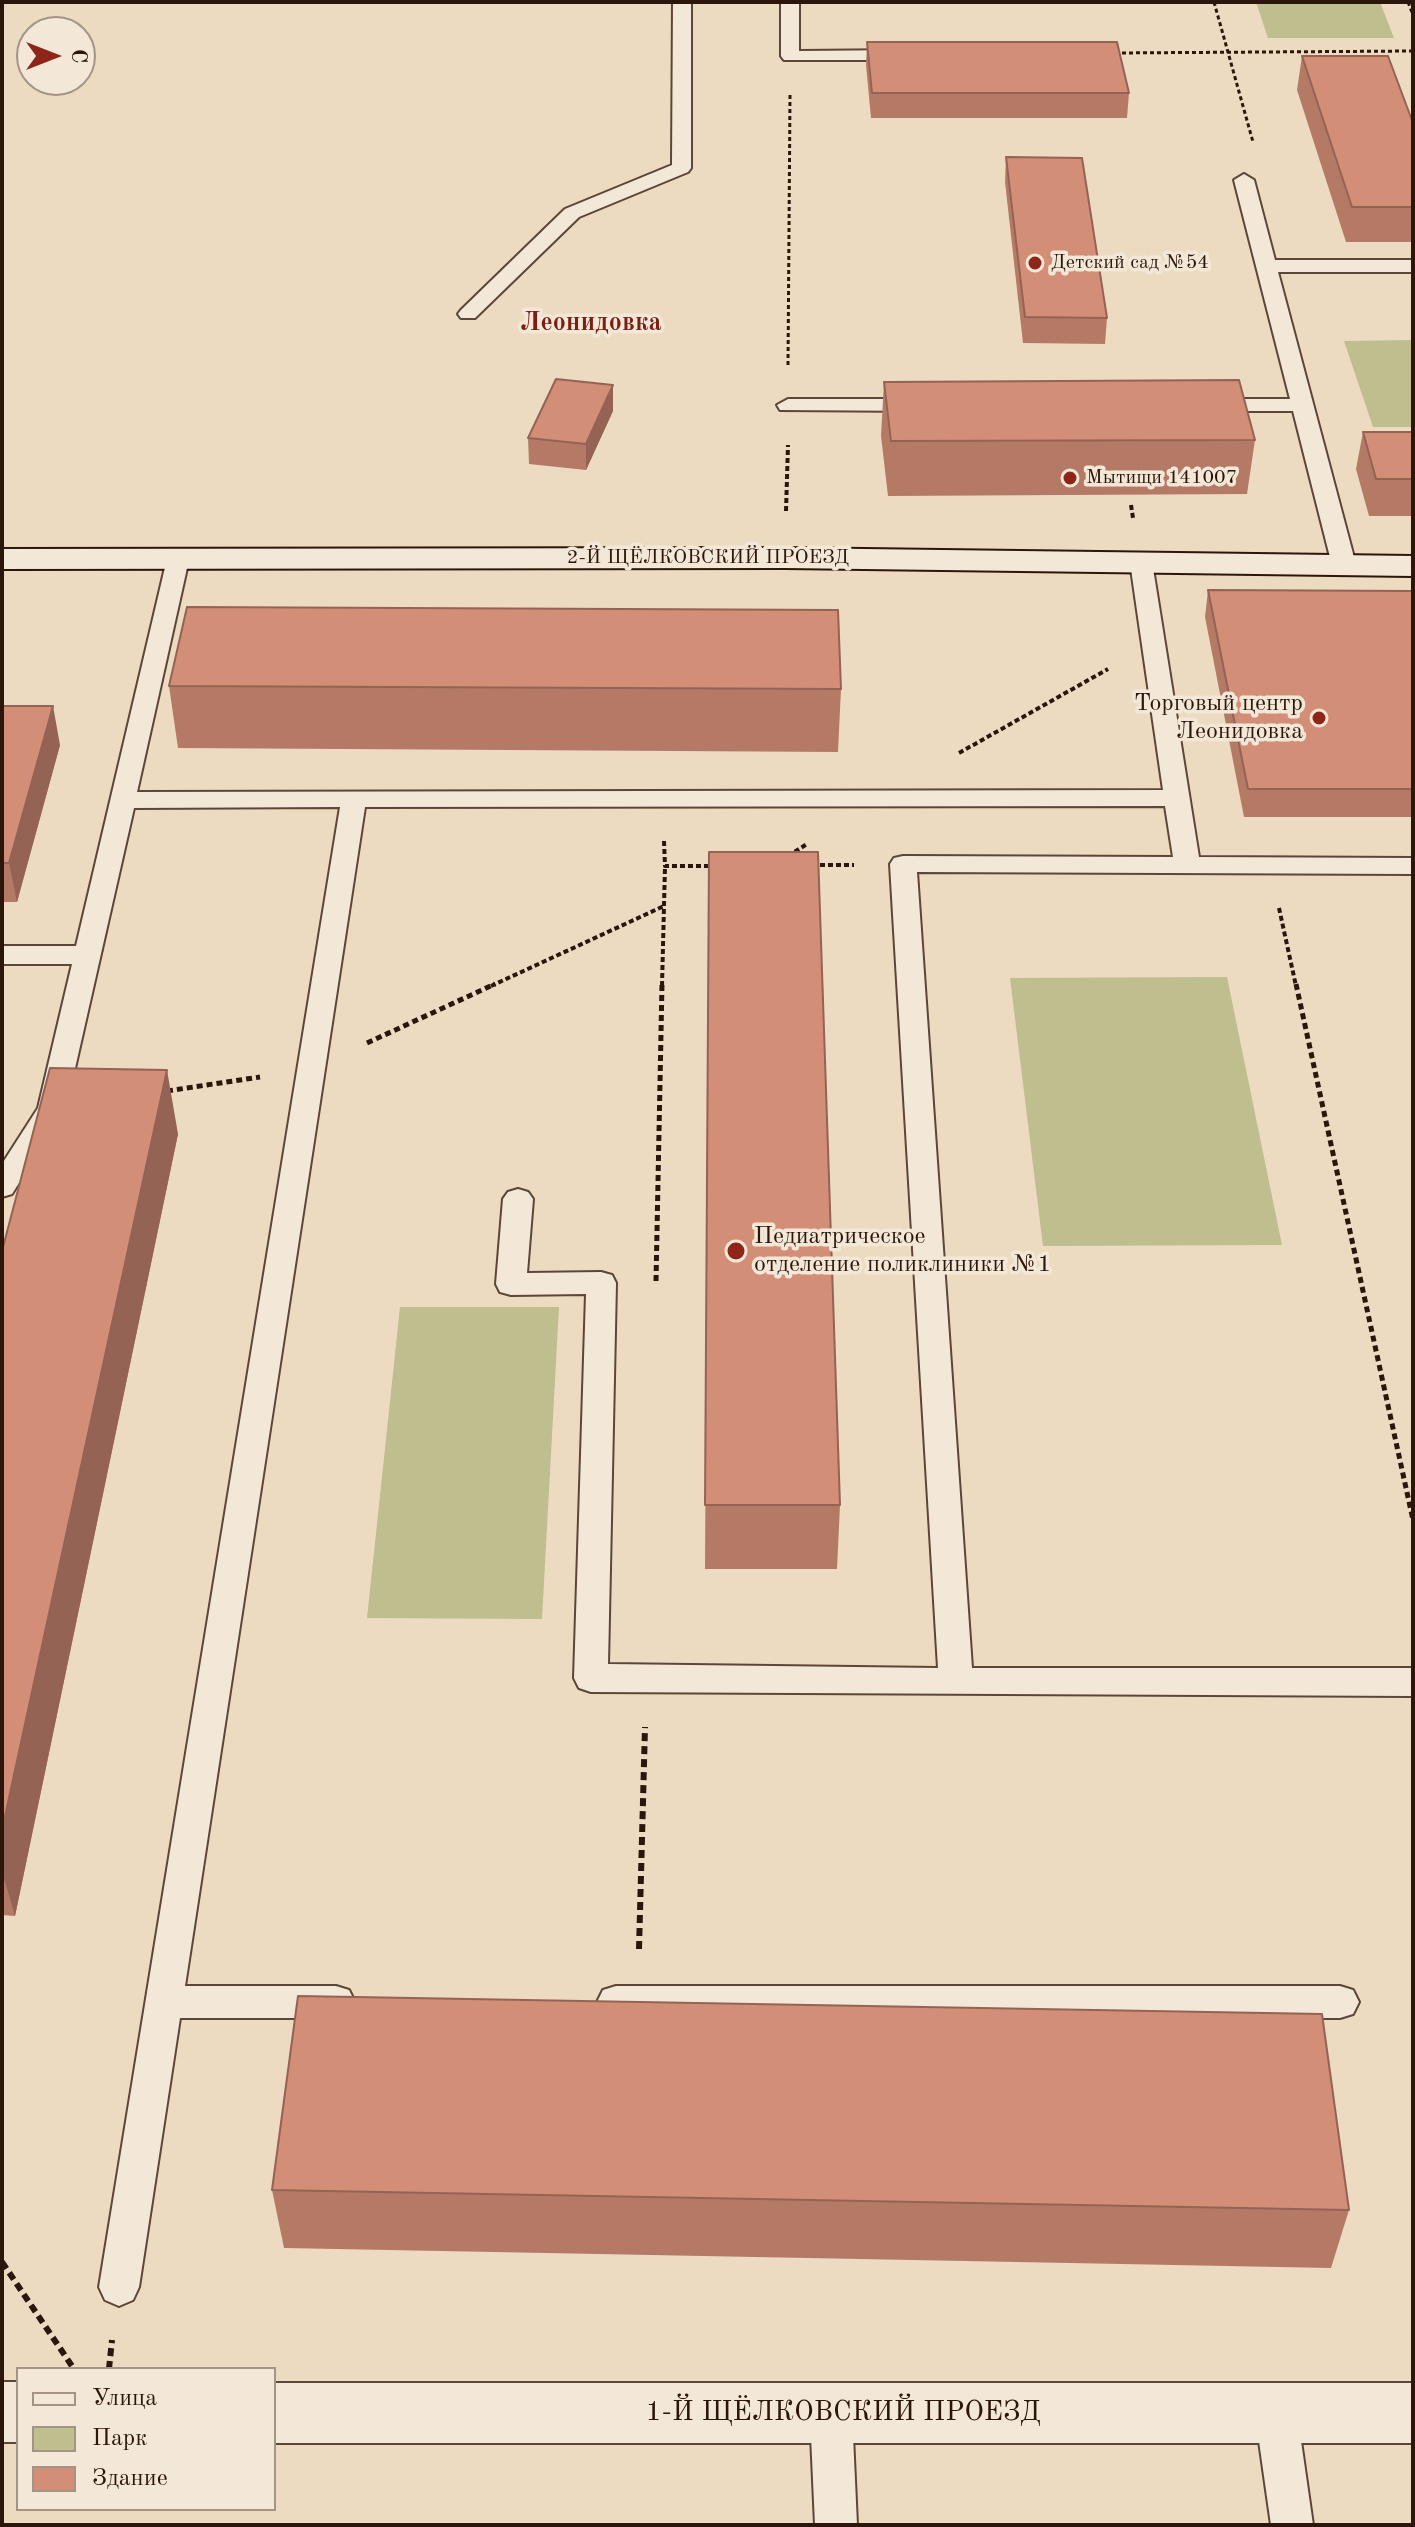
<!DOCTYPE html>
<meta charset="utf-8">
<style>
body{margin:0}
#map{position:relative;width:1415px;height:2527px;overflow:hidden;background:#eddbc1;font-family:"Old Standard TT",serif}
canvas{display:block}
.frame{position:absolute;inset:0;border:4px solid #2c150b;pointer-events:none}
.legend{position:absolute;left:16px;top:2367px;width:260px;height:144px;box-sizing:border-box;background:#f3e8d7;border:2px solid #a39485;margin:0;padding:10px 14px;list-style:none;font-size:24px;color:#2c150b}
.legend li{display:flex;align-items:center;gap:16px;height:40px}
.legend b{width:40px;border:2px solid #a39485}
.north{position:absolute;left:16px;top:16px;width:80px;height:80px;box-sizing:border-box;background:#f3e8d7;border:2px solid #a39485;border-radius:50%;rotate:90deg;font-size:22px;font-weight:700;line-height:32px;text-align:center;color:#2c150b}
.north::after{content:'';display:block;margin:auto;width:28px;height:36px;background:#8f2418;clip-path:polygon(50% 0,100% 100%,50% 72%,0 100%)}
</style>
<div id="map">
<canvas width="1415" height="2527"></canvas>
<div class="frame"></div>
<ul class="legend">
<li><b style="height:10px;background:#f3e8d7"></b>Улица</li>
<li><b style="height:22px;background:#bebe8f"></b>Парк</li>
<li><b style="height:22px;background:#d38e77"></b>Здание</li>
</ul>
<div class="north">С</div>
</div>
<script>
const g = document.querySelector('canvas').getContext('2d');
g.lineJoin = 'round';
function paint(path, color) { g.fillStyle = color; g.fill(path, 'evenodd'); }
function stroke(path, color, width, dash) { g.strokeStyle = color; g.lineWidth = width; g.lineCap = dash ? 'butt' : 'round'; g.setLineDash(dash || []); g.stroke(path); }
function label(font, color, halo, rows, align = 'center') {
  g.font = font + ' "Old Standard TT",serif'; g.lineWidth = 7; g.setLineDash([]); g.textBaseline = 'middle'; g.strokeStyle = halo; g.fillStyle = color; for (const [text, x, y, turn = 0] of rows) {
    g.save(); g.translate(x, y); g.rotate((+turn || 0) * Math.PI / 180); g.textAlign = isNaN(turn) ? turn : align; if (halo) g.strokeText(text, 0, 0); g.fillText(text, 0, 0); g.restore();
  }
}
const green = new Path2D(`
 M 1256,2 L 1380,2 L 1394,38 L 1268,38 Z
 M 1413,340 L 1413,427 L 1373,427 L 1344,341 Z
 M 1227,977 L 1282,1245 L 1043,1246 L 1010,978 Z
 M 400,1307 L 559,1307 L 542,1619 L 367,1618 Z`);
const pathFar3 = new Path2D(`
 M 1214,2 L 1253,142
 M 1408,2 L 1413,15
 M 1115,53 L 1413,51
 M 788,365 L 790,95`);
const pathFar2 = new Path2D(`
 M 1131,505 L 1133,518
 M 786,511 L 788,445
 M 959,753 L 1108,669
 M 664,841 L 665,866 L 714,866
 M 788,856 L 807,844
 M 812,865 L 854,865
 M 1279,908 L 1296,986
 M 491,986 L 664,906
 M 662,986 L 665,866`);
const pathFar1 = new Path2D(`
 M 1296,984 L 1413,1520
 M 367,1043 L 495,984
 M 167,1091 L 260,1077
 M 656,1281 L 662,984`);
const path = new Path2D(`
 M 639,1949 L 645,1727
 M 2,2262 L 74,2369
 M 109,2369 L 112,2340`);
const lane = new Path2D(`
 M 673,2 L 691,2 L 691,168 L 688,172 L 579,217 L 475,318 L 461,318 L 458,314 L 461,310 L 565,209 L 672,165 Z
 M 781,2 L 799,2 L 799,51 L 908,50 L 917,55 L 908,60 L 784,60 L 781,56 Z
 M 1244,174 L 1254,180 L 1275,260 L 1413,260 L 1413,272 L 1278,272 L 1356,565 L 1352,570 L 1336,570 L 1332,565 L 1293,411 L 1204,411 L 1193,405 L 1204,399 L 1290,399 L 1234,180 Z
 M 788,399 L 924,399 L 935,405 L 924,411 L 780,410 L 777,405 Z
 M 178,552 L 186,554 L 189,559 L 137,792 L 1163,790 L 1130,562 L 1133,557 L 1149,557 L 1152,562 L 1199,857 L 1413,858 L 1413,874 L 917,872 L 972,1668 L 1413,1668 L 1413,1696 L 591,1692 L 579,1688 L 574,1678 L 586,1294 L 511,1295 L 500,1292 L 496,1284 L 503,1199 L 508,1192 L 518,1189 L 528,1192 L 533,1199 L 527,1273 L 601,1272 L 612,1275 L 616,1283 L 608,1664 L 938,1668 L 890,864 L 894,858 L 903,856 L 1173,857 L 1165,806 L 365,807 L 185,1986 L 336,1986 L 349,1990 L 355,2002 L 349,2014 L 336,2018 L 180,2018 L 139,2287 L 133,2300 L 119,2306 L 105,2300 L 99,2287 L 340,807 L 134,808 L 66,1108 L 12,1194 L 2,1197 L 2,1164 L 38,1108 L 72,964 L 2,964 L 2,946 L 76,946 L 167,559 L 170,554 Z
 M 616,1986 L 1340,1986 L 1353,1990 L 1359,2002 L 1353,2014 L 1340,2018 L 616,2018 L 603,2014 L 597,2002 L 603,1990 Z
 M 831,2393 L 846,2399 L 852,2413 L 857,2525 L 815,2525 L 810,2413 L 816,2399 Z
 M 1276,2393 L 1291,2399 L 1297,2413 L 1313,2525 L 1271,2525 L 1255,2413 L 1261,2399 Z`);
const street = new Path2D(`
 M 2,2382 L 18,2382 L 18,2442 L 2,2442 Z
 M 274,2383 L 1413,2383 L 1413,2443 L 274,2443 Z`);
const secondary = new Path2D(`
 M 785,548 L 1413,556 L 1413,576 L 785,568 L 2,569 L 2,549 Z`);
const wall = new Path2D(`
 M 867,42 L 1129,93 L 1127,118 L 871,118 L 866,65 Z
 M 1302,56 L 1413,123 L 1413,242 L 1346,242 L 1297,90 Z
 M 1006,157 L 1107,318 L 1105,344 L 1023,343 L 1005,182 Z
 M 884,382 L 1255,440 L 1247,494 L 888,496 L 881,436 Z
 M 613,411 L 586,470 L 529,464 L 528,438 Z
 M 1363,432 L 1413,432 L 1413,516 L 1369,516 L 1356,469 Z
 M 1208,590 L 1413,591 L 1413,817 L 1244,817 L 1205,617 Z
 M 169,686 L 841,689 L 838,752 L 178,748 Z
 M 2,706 L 60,745 L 17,902 L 2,902 Z
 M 709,852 L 840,1505 L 837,1569 L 705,1569 Z
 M 178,1134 L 15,1916 L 2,1915 L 2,1251 Z
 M 272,2190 L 1349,2210 L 1331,2268 L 284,2248 Z`);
const shadedWall = new Path2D(`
 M 613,385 L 613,411 L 586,470 L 586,444 Z
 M 53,706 L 60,745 L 17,902 L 9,863 Z
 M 167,1070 L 178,1134 L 15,1916 L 2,1871 L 2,1830 Z`);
const building = new Path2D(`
 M 867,42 L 1117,42 L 1129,93 L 872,93 Z
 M 1302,56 L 1388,56 L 1413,123 L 1413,207 L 1352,207 Z
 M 1006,157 L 1082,158 L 1107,318 L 1025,317 Z
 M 556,379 L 613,385 L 586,444 L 528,438 Z
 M 1239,380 L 1255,440 L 891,441 L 884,382 Z
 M 1363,432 L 1413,432 L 1413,479 L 1376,479 Z
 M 1208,590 L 1413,591 L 1413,789 L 1248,789 Z
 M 187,607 L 838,610 L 841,689 L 169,686 Z
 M 2,706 L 53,706 L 9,863 L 2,863 Z
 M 709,852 L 818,852 L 840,1505 L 705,1505 Z
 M 50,1068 L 167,1070 L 2,1830 L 2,1251 Z
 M 298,1996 L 1322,2014 L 1349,2210 L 272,2190 Z`);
const markers = [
 [1035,263,8,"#8f2418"],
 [1070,478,8,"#8f2418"],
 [1319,718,8,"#8f2418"],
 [736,1251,10,"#8f2418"]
];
const farPoinames = [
 ["Детский сад №54",1051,263],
 ["Мытищи 141007",1086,478]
];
const farStreetnames = [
 ["2-Й ЩЁЛКОВСКИЙ ПРОЕЗД",708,558]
];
const poiNames = [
 ["Торговый центр",1303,704],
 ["Леонидовка",1303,732],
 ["Педиатрическое",754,1237,"left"],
 ["отделение поликлиники №1",754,1265,"left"]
];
const farDistrictnames = [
 ["Леонидовка",591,323]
];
const nearStreetnames = [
 ["1-Й ЩЁЛКОВСКИЙ ПРОЕЗД",843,2413]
];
paint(green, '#bebe8f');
stroke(lane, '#5c4638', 4);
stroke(street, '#5c4638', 4);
stroke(secondary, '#2c150b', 4);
stroke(pathFar3, '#2c150b', 3, [4, 3]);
stroke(pathFar2, '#2c150b', 4, [5, 3]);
stroke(pathFar1, '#2c150b', 5, [6, 4]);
stroke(path, '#2c150b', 6, [8, 5]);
paint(lane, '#f3e8d7');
paint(street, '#f3e8d7');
paint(secondary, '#f3e8d7');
paint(wall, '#b57a66');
paint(shadedWall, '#946353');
paint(building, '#d38e77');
stroke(building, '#946353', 2);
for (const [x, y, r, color] of markers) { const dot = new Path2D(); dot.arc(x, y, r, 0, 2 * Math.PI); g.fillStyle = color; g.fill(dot); stroke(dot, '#f3e8d7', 3); }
label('20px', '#2c150b', '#f3e8d7', farPoinames, 'left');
label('20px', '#2c150b', '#f3e8d7', farStreetnames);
label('24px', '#2c150b', '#f3e8d7', poiNames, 'right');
label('bold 26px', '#7a1f14', '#f3e8d7', farDistrictnames);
label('28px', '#2c150b', '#f3e8d7', nearStreetnames);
</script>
